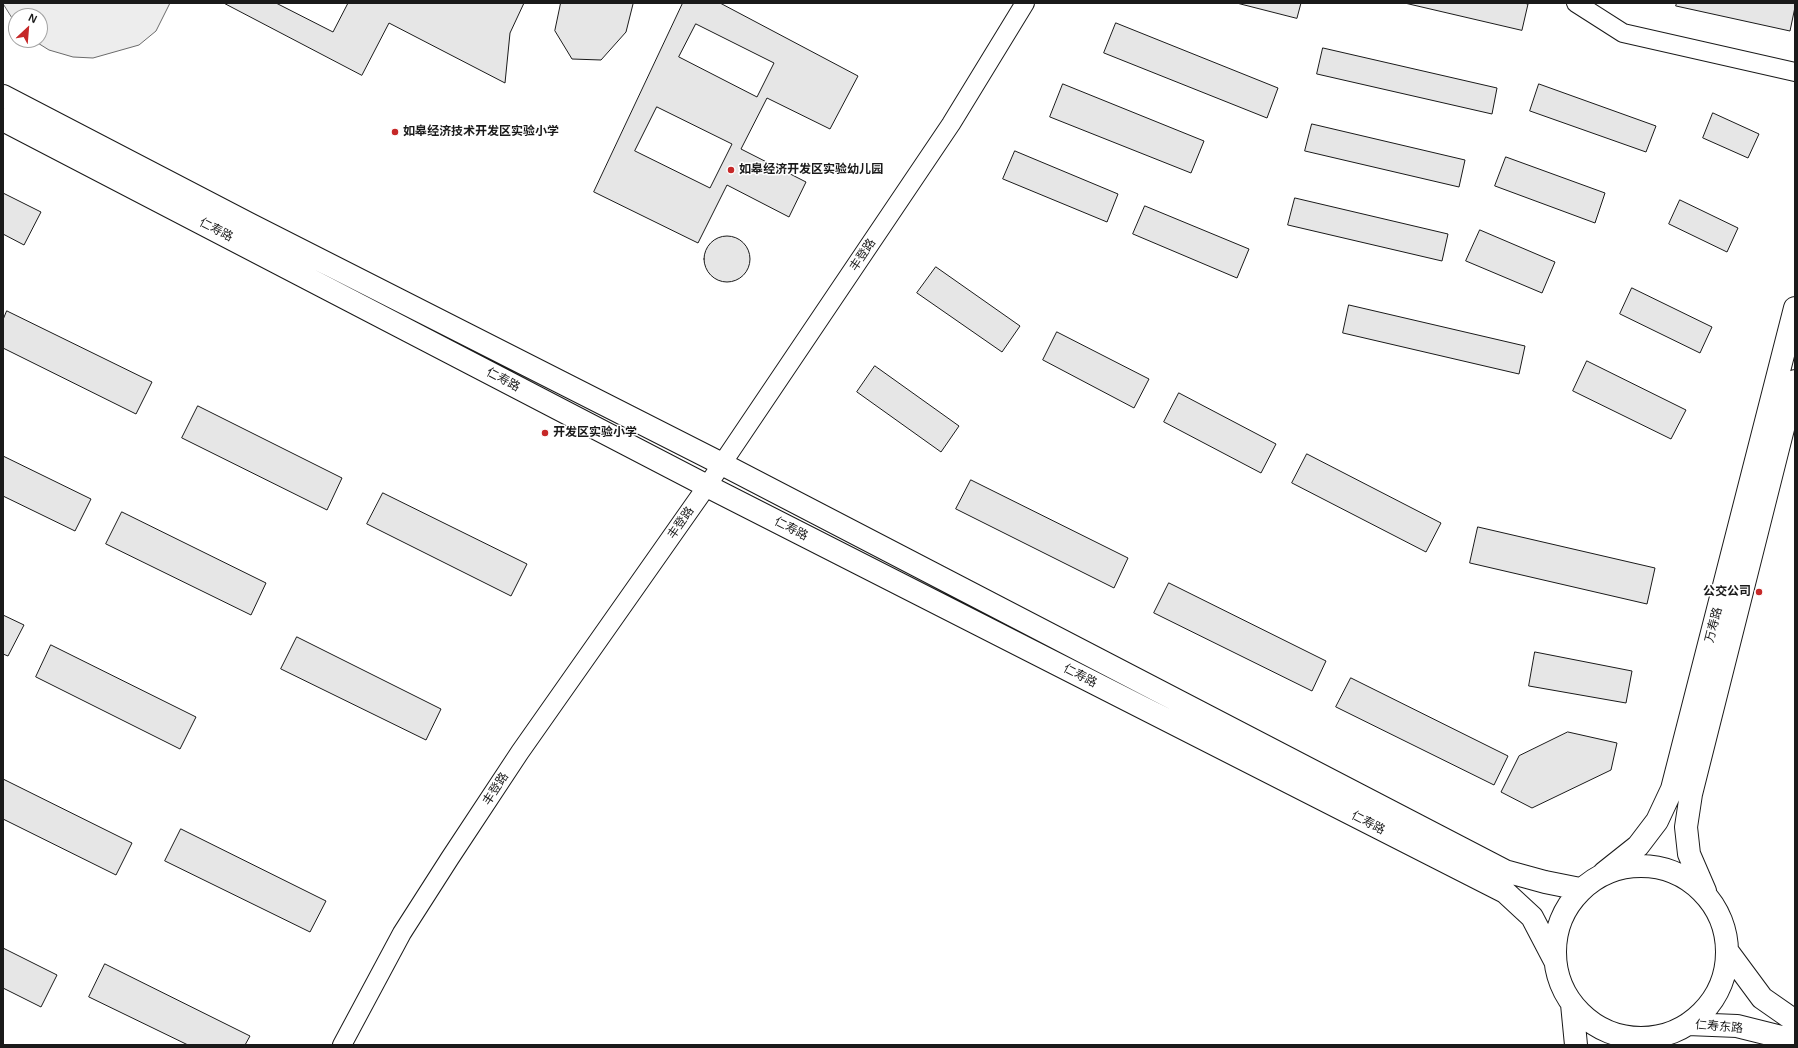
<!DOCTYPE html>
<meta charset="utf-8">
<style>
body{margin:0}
#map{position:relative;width:1798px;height:1048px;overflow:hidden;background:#fff;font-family:Helvetica,sans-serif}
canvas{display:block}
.frame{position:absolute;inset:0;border:4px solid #1a1a1a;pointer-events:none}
.north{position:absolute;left:8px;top:8px;width:40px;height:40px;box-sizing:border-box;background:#fff;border:1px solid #a3a3a3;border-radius:50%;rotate:26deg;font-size:11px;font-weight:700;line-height:16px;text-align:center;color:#1a1a1a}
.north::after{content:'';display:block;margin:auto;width:14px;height:18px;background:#c62828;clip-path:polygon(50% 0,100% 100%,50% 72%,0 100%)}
</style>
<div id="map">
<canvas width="1798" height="1048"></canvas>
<div class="frame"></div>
<div class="north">N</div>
</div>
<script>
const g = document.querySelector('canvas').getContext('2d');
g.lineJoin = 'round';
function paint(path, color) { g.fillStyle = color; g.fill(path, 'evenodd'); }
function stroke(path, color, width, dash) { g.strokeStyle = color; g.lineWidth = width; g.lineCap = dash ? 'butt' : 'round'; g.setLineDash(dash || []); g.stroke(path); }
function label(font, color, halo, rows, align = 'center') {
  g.font = font + ' Helvetica,"Noto Sans SC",sans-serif'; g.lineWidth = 3; g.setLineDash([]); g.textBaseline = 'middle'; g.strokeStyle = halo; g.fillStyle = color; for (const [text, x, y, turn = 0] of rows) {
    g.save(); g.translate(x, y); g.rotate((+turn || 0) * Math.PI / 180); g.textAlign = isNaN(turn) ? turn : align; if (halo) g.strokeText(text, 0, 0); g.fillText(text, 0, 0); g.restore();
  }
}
const built = new Path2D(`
 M 3,3 L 170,3 L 156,31 L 139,45 L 93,58 L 73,57 L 49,50 L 33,40 L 40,40 L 40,16 L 16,16 L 16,24 Z`);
const building = new Path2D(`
 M 224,3 L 276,3 L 333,32 L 348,3 L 524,3 L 510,33 L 505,83 L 389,23 L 362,75 Z
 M 561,3 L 633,3 L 633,4 L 626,32 L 601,60 L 572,59 L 555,31 Z
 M 683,3 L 720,3 L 858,76 L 830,129 L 767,98 L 741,149 L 806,182 L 789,217 L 727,185 L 698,243 L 594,192 ZM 696,24 L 774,63 L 757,97 L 679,57 ZM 657,107 L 732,144 L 710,188 L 635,151 Z
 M 1237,3 L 1301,3 L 1297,18 Z
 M 1405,3 L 1523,3 L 1528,4 L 1522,30 Z
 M 1677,3 L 1795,3 L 1795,7 L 1790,31 L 1676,6 Z
 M 1116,23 L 1278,88 L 1267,118 L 1104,53 Z
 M 1323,48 L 1497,88 L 1492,114 L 1317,74 Z
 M 1063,84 L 1204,141 L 1191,173 L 1050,117 Z
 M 1539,84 L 1656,126 L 1646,152 L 1530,111 Z
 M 1713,113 L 1759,134 L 1748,158 L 1703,138 Z
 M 1312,124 L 1465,160 L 1459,187 L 1305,151 Z
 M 1015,151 L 1118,194 L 1107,222 L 1003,179 Z
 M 1506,157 L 1605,193 L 1595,223 L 1495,186 Z
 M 3,193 L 41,212 L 24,245 L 3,234 Z
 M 1295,198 L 1448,234 L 1442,261 L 1288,225 Z
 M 1680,200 L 1738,228 L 1727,252 L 1669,224 Z
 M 1145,206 L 1249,249 L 1237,278 L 1133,234 Z
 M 1480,230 L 1555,262 L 1542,293 L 1466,261 Z
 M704 259a23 23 0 1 1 46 0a23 23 0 1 1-46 0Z
 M 936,267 L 1020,326 L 1002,352 L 917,293 Z
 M 1632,288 L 1712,327 L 1700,353 L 1620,314 Z
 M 1349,305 L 1525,346 L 1519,374 L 1343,333 Z
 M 7,311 L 152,382 L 136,414 L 3,348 L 3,320 Z
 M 1057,332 L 1149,379 L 1134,408 L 1043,360 Z
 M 1587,361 L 1686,410 L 1671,439 L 1573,391 Z
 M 875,366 L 959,426 L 941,452 L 857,392 Z
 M 1179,393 L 1276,444 L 1261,473 L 1164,422 Z
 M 198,406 L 342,478 L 327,510 L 182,438 Z
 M 1307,454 L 1441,523 L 1426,552 L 1292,483 Z
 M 3,456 L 91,499 L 75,531 L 3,496 Z
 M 971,480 L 1128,558 L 1114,588 L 956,509 Z
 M 383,493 L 527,564 L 511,596 L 367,524 Z
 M 122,512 L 266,583 L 251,615 L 106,544 Z
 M 1478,527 L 1655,568 L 1647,604 L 1470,563 Z
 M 1169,583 L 1326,661 L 1312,691 L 1154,613 Z
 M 3,615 L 24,625 L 8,656 L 3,654 Z
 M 297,637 L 441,709 L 426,740 L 281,669 Z
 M 51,645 L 196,717 L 180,749 L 36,677 Z
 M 1535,652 L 1632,671 L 1626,703 L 1529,686 Z
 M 1351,678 L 1508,756 L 1494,785 L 1336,707 Z
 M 1568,732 L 1617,743 L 1611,770 L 1532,808 L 1501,792 L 1519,756 Z
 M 3,779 L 132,843 L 116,875 L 3,819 Z
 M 181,829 L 326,901 L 310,932 L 165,861 Z
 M 3,948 L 57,975 L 41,1007 L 3,988 Z
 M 105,964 L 250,1036 L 245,1045 L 188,1045 L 89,997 Z`);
const minor = new Path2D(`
 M 1576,3 L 1623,33 L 1795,72
 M 342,1045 L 402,933 L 450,858 L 520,752 L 707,486 L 951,124 L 1025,3
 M 1652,1045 L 1659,1036`);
const major = new Path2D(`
 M 3,96 L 249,224 L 722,464 L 1505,871 L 1545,882 L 1580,889
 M 3,120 L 707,486 L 1505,892 L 1532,917 L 1555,961
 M1555 952a86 86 0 1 1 172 0a86 86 0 1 1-172 0Z
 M 1604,873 L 1638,846 L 1657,821 L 1672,789 L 1795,308
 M 1705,891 L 1689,854 L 1686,827 L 1691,794 L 1795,381
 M 1728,952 L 1762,998 L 1795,1021
 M 1572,1004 L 1576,1045
 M 1688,1024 L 1737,1026 L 1789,1039 L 1795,1042`);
const markers = [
 [395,132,4,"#c62828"],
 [731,170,4,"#c62828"],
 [545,433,4,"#c62828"],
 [1759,592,4,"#c62828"]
];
const poiNames = [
 ["如皋经济技术开发区实验小学",403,132],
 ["如皋经济开发区实验幼儿园",739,170],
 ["开发区实验小学",553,433],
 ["公交公司",1751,592,"right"]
];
const streetNames = [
 ["仁寿路",216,230,27],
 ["丰登路",863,255,-56],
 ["仁寿路",503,380,28],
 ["丰登路",681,523,-55],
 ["仁寿路",791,529,27],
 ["万寿路",1714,625,-76],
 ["仁寿路",1080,676,27],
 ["丰登路",496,789,-57],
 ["仁寿路",1368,823,27],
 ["仁寿东路",1719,1027,5]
];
paint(built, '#ededed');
stroke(built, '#6a6a6a', 1);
paint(building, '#e6e6e6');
stroke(building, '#1a1a1a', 1);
stroke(minor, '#1a1a1a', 20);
stroke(major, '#1a1a1a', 24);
stroke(minor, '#fff', 18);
stroke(major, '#fff', 22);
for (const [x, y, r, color] of markers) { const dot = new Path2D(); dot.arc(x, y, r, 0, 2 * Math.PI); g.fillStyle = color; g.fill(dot); stroke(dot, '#fff', 1.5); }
label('bold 12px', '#1a1a1a', '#fff', poiNames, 'left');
label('12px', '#1a1a1a', '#fff', streetNames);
</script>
